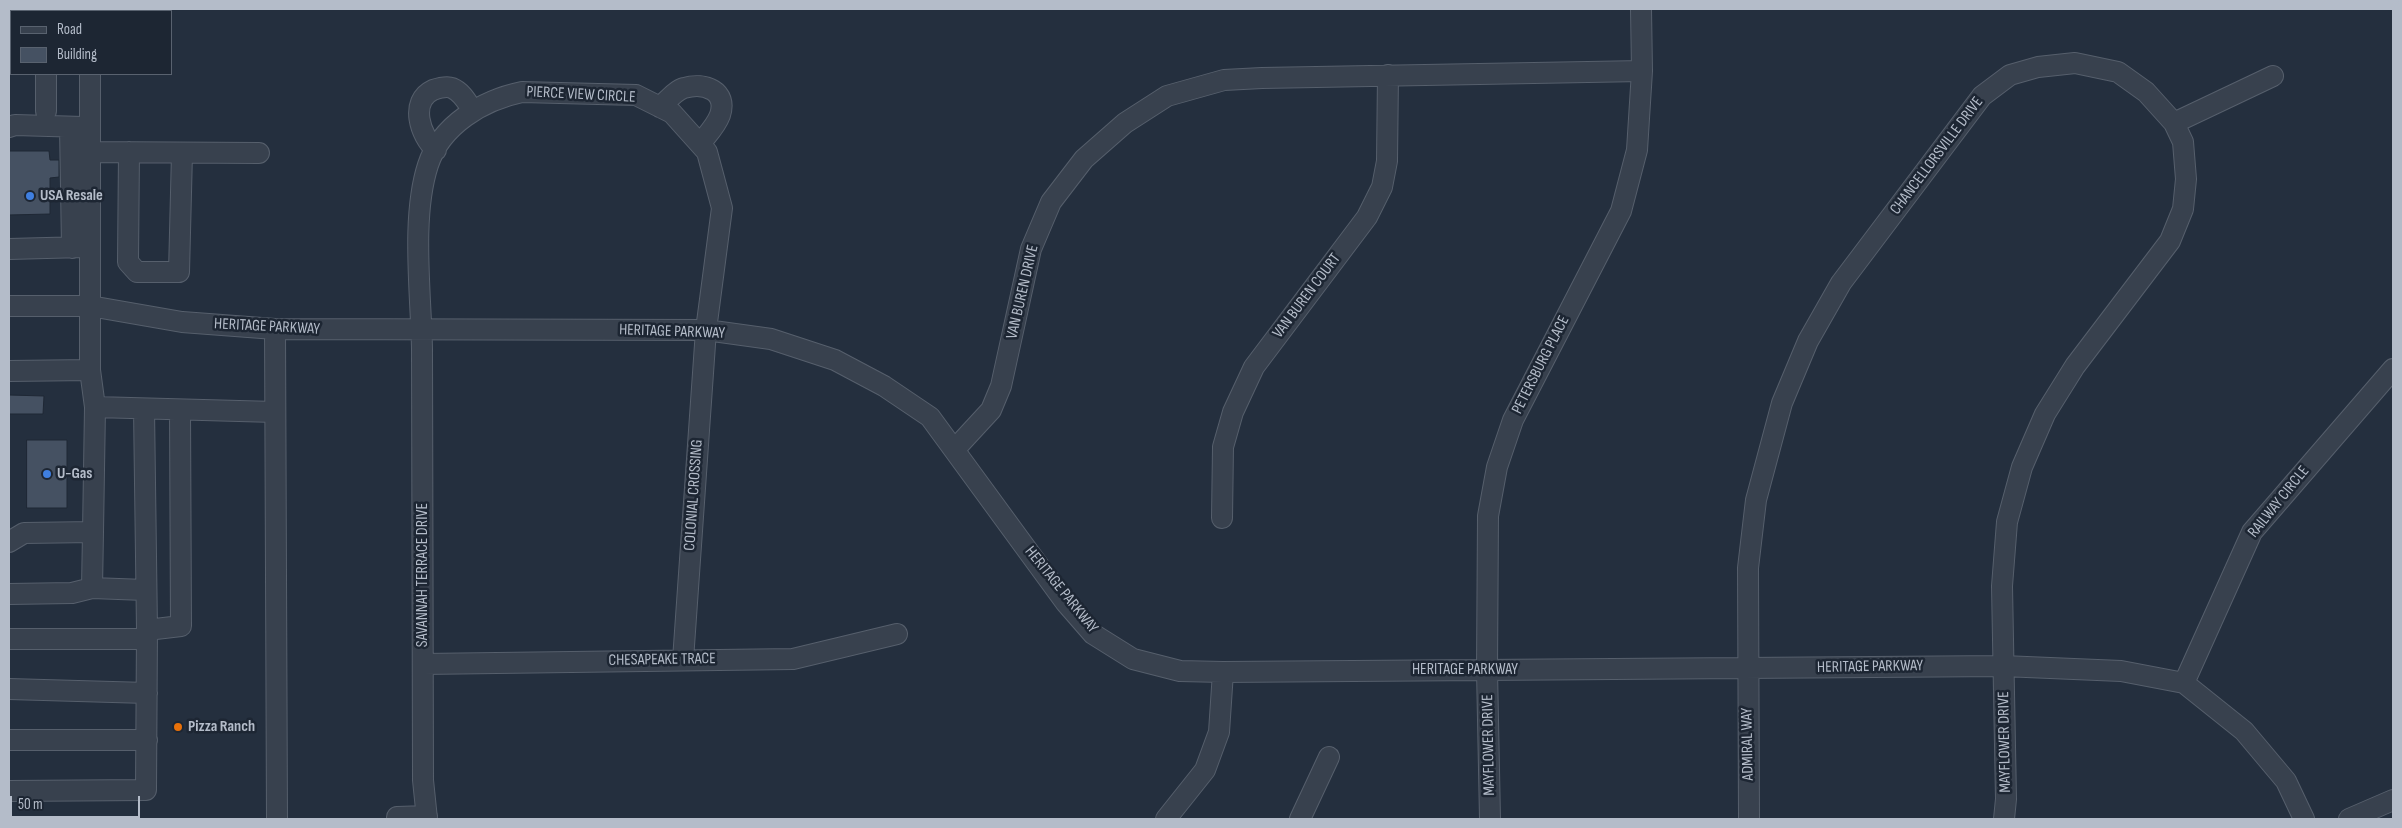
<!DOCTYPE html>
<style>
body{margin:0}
#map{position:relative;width:2402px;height:828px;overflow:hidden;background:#242f3e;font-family:"Sofia Sans Condensed",sans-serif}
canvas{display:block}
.frame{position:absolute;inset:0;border:10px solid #b4bcc9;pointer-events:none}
.legend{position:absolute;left:10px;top:10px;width:162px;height:65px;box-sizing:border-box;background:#1d2633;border:1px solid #59626f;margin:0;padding:6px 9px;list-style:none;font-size:15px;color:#b4bcc9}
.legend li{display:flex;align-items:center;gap:10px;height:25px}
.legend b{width:25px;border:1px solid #59626f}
.scale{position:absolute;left:10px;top:796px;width:130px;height:22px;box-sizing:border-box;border:2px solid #b4bcc9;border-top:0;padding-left:6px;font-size:15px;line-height:18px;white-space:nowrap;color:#b4bcc9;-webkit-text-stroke:4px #1d2633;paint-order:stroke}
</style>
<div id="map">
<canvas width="2402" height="828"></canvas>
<div class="frame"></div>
<ul class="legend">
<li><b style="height:6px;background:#38414e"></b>Road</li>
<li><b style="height:14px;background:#455162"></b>Building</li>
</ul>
<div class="scale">50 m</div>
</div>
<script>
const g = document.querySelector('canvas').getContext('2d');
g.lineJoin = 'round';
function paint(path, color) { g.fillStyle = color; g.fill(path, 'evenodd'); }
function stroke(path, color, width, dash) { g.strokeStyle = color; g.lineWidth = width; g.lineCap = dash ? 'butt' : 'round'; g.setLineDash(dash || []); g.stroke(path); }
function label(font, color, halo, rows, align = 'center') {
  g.font = font + ' "Sofia Sans Condensed",sans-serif'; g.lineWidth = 5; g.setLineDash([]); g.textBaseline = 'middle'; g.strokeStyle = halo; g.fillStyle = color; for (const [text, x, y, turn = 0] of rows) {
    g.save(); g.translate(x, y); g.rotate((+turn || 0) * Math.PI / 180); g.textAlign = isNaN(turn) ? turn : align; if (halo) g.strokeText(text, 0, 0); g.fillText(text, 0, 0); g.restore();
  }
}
const building = new Path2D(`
 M 9,151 L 49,151 L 50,160 L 59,160 L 59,177 L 50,178 L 50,214 L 9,215 Z
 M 9,395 L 44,396 L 43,414 L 9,414 Z
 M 27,440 L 67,440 L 67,508 L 27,508 Z`);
const minor = new Path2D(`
 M 91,11 L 91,9
 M 9,12 L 11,12
 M 660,107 C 667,101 676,90 684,88 C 705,82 728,91 720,115 C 716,126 706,136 700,144
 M 46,111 L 46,74
 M 2174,123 L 2273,76
 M 9,127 L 15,125 L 83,127
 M 70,127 L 72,248
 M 436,150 C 420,136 409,101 433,90 C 439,88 447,86 452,88 C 462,92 467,102 473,111
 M 90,152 L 259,153
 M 129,152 L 128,262 L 137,272 L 179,272 L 182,153
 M 9,249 L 84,247
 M 9,306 L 90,306 L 182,322 L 275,329 L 706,330 L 771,339 L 835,360 L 884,386 L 930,417 L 1066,603 L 1093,634 L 1133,659 L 1180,671 L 1223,672 L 2003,666 L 2121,671 L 2184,683 L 2244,731 L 2286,781 L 2304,819
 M 275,329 L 277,819
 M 90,370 L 95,407
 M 9,371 L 90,370 L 90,74
 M 144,409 L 147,630
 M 955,449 L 991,410 L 1001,386 L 1031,249 L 1051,202 L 1084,159 L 1125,123 L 1167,96 L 1224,80 L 1262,78 L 1642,71
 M 1222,518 L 1223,447 L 1233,412 L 1254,367 L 1367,217 L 1382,187 L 1387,161 L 1388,75
 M 9,542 L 24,533 L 93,532 L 95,407 L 275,412
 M 92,588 L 145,590
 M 9,594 L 72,593 L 92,588 L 93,532
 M 9,639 L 147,639
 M 423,664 L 793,659 L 897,634
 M 2184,683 L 2252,532 L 2393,369
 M 9,689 L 147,693
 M 9,740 L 147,740
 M 9,791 L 146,790 L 147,630 L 181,626 L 180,410
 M 397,817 L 427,816
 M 427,819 L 423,780 C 423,637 422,493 422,349 C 421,294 411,217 428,165 C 441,125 483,100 522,92 L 636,95 L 672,113 L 707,152 L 722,208 L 706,330 L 683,660
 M 1166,819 L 1205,770 L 1219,732 L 1223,672
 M 1300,819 L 1329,757
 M 1490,819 L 1487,670 L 1488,516 L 1497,467 L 1513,420 L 1621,211 L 1637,150 L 1642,71 L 1641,9
 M 1749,819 L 1748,568 L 1756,500 L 1782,403 L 1808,341 L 1841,283 L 1982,96 L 2010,75 L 2038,67 L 2075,63 L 2118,72 L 2146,92 L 2174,123 L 2183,142 L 2186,179 L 2183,209 L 2170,241 L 2075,366 L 2045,414 L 2022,467 L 2007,522 L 2002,586 L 2006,799 L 2004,819
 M 2349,819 L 2393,800`);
const markers = [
 [30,196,5,"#3f7fe0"],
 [47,474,5,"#3f7fe0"],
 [178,727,5,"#e8710a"]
];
const streetNames = [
 ["PIERCE VIEW CIRCLE",581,95,3],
 ["CHANCELLORSVILLE DRIVE",1937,156,-53],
 ["VAN BUREN DRIVE",1023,292,-77],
 ["VAN BUREN COURT",1307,296,-53],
 ["HERITAGE PARKWAY",267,327,3],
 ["HERITAGE PARKWAY",672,332,2],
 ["PETERSBURG PLACE",1541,365,-63],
 ["COLONIAL CROSSING",694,495,-86],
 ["RAILWAY CIRCLE",2279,502,-51],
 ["SAVANNAH TERRACE DRIVE",423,575,-90],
 ["HERITAGE PARKWAY",1061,590,51],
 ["CHESAPEAKE TRACE",662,660,-1],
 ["HERITAGE PARKWAY",1870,667,-1],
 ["HERITAGE PARKWAY",1465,670],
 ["MAYFLOWER DRIVE",2005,742,-91],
 ["ADMIRAL WAY",1748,744,-91],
 ["MAYFLOWER DRIVE",1489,745,-91]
];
const poiNames = [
 ["USA Resale",40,196],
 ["U-Gas",57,474],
 ["Pizza Ranch",188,727]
];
paint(building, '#455162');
stroke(building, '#1f2835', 1);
stroke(minor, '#565f6c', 22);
stroke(minor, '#38414e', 20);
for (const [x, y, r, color] of markers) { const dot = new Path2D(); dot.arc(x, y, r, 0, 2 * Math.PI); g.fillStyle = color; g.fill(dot); stroke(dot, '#1d2633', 2); }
label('16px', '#b4bcc9', '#1d2633', streetNames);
label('bold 16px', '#b4bcc9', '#1d2633', poiNames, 'left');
</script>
